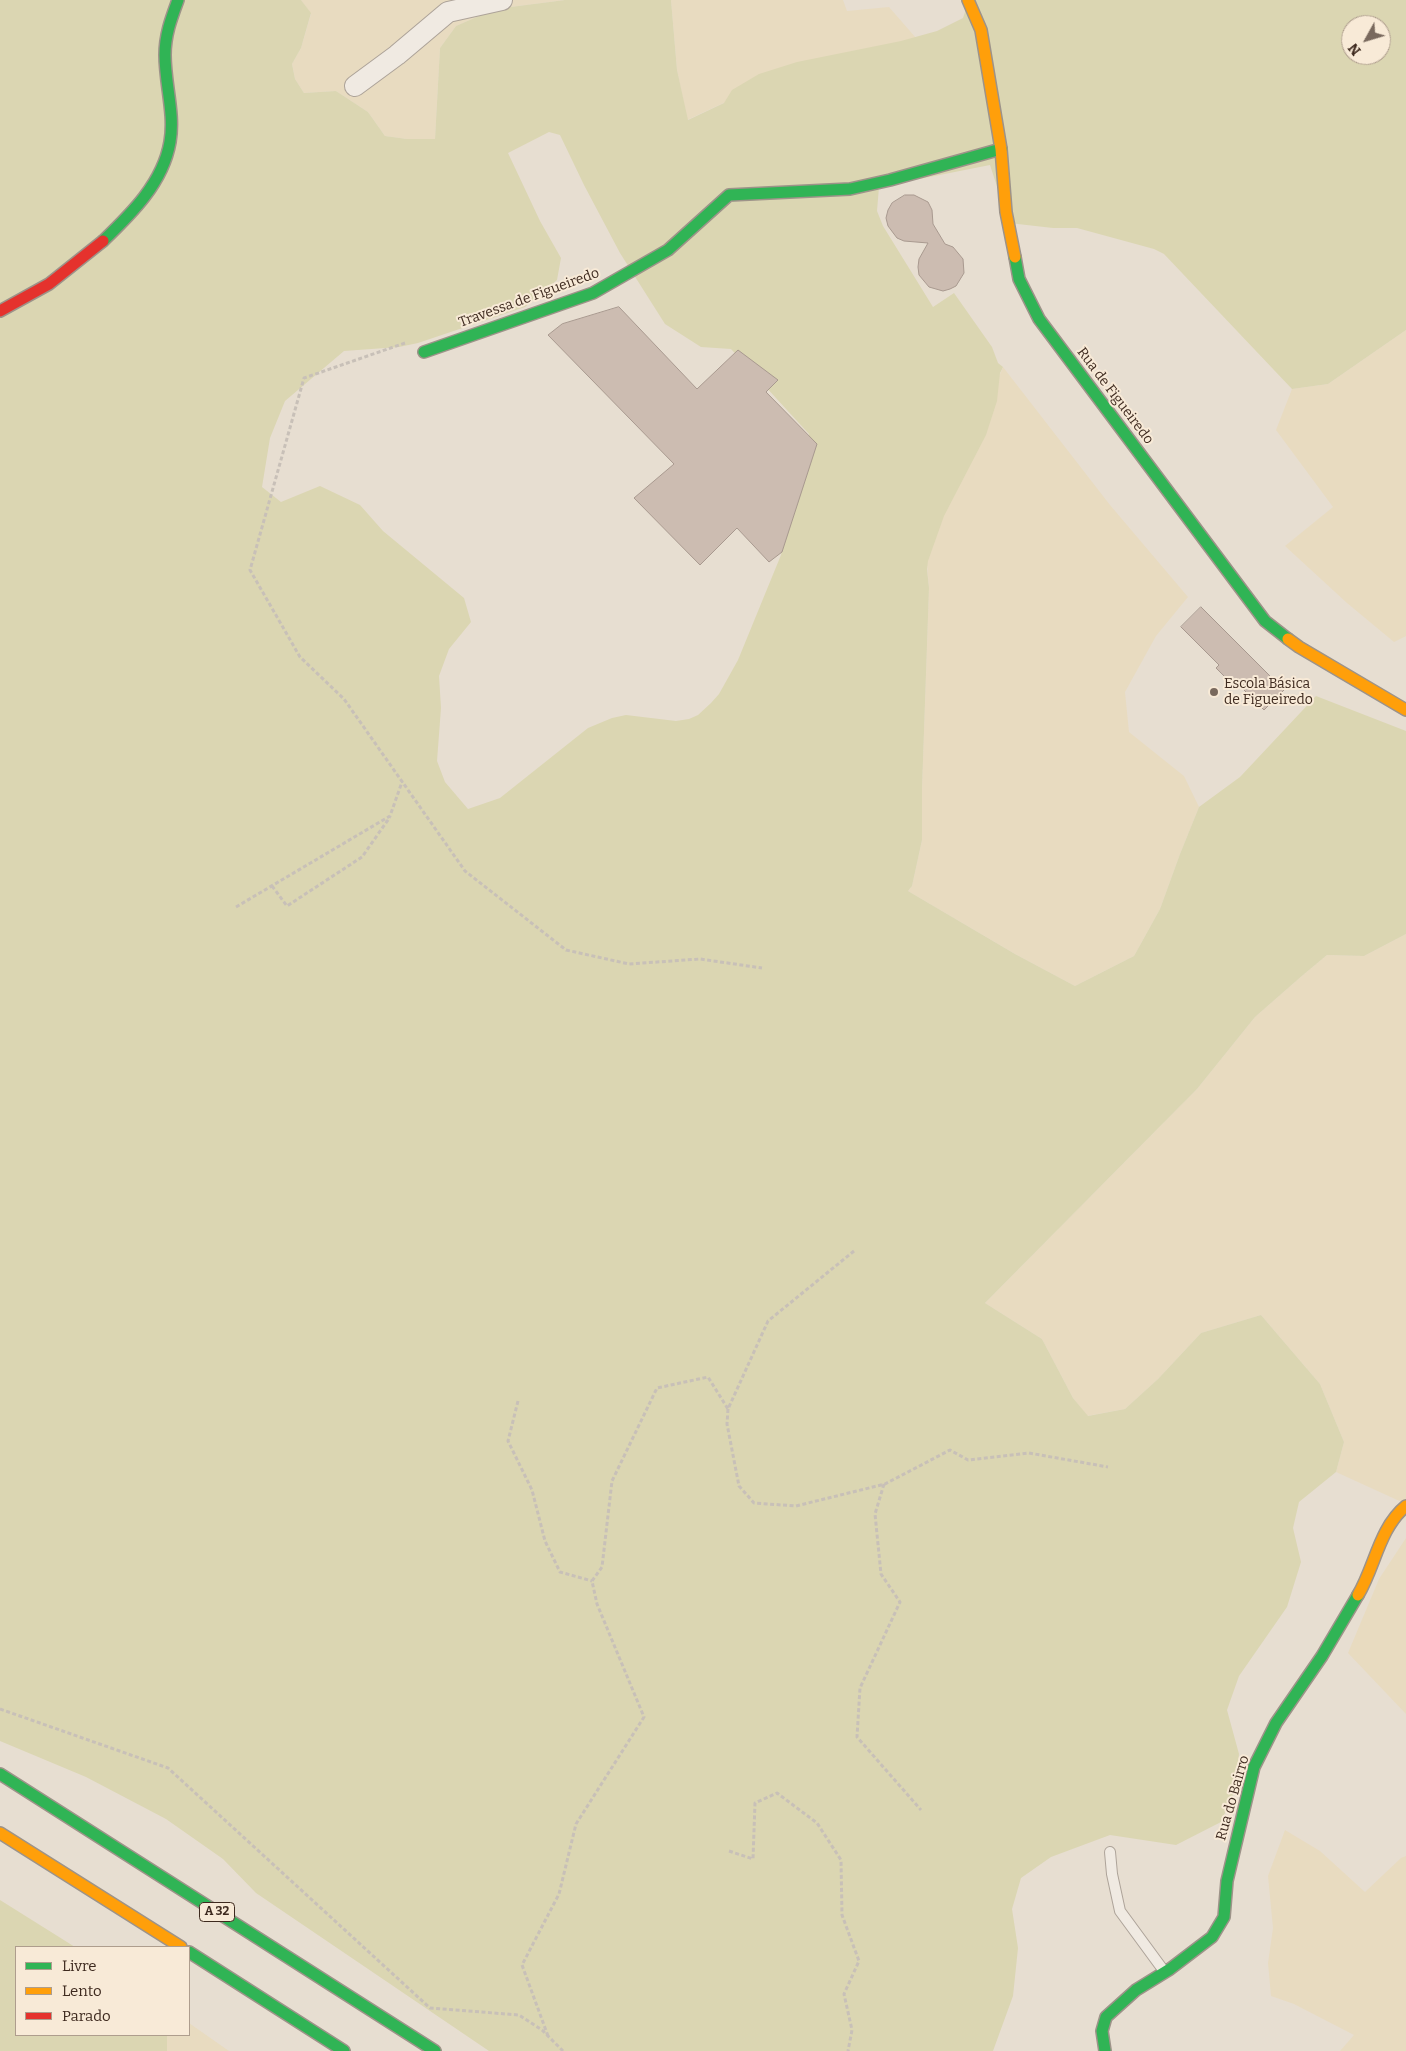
<!DOCTYPE html>
<meta charset="utf-8">
<style>
body{margin:0}
#map{position:relative;width:1406px;height:2051px;overflow:hidden;background:#e7ded1;font-family:Bitter,serif}
canvas{display:block}
.legend{position:absolute;left:15px;top:1946px;width:175px;height:90px;box-sizing:border-box;background:#f8ead7;border:1px solid #ae9d8d;margin:0;padding:6px 9px;list-style:none;font-size:15px;color:#3e2a1f}
.legend li{display:flex;align-items:center;gap:10px;height:25px}
.legend b{width:25px;border:1px solid #ae9d8d}
.north{position:absolute;left:1341px;top:15px;width:50px;height:50px;box-sizing:border-box;background:#f8ead7;border:1px solid #ae9d8d;border-radius:50%;rotate:231deg;font-size:14px;font-weight:700;line-height:20px;text-align:center;color:#3e2a1f}
.north::after{content:'';display:block;margin:auto;width:18px;height:22px;background:#79695d;clip-path:polygon(50% 0,100% 100%,50% 72%,0 100%)}
</style>
<div id="map">
<canvas width="1406" height="2051"></canvas>
<ul class="legend">
<li><b style="height:6px;background:#30b455"></b>Livre</li>
<li><b style="height:6px;background:#ff9f0a"></b>Lento</li>
<li><b style="height:6px;background:#e5322d"></b>Parado</li>
</ul>
<div class="north">N</div>
</div>
<script>
const g = document.querySelector('canvas').getContext('2d');
g.lineJoin = 'round';
function paint(path, color) { g.fillStyle = color; g.fill(path, 'evenodd'); }
function stroke(path, color, width, dash) { g.strokeStyle = color; g.lineWidth = width; g.lineCap = dash ? 'butt' : 'round'; g.setLineDash(dash || []); g.stroke(path); }
function label(font, color, halo, rows, align = 'center') {
  g.font = font + ' Bitter,serif'; g.lineWidth = 4; g.setLineDash([]); g.textBaseline = 'middle'; g.strokeStyle = halo; g.fillStyle = color; for (const [text, x, y, turn = 0] of rows) {
    g.save(); g.translate(x, y); g.rotate((+turn || 0) * Math.PI / 180); g.textAlign = isNaN(turn) ? turn : align; if (halo) g.strokeText(text, 0, 0); g.fillText(text, 0, 0); g.restore();
  }
}
const farmland = new Path2D(`
 M 301,0 L 565,0 L 495,9 L 456,26 L 440,48 L 435,139 L 407,139 L 385,136 L 368,112 L 336,91 L 304,93 L 295,79 L 292,64 L 301,48 L 311,14 Z
 M 671,0 L 843,0 L 847,11 L 889,7 L 923,46 L 732,99 L 687,120 L 677,70 Z
 M 1406,330 L 1406,636 L 1394,642 L 1347,603 L 1285,546 L 1333,507 L 1276,430 L 1292,389 L 1328,384 Z
 M 1003,367 L 1110,505 L 1188,597 L 1156,636 L 1125,692 L 1129,732 L 1184,776 L 1199,807 L 1180,854 L 1160,909 L 1134,956 L 1075,986 L 1015,954 L 908,891 L 912,886 L 922,840 L 922,789 L 929,588 L 926,553 Z
 M 1406,934 L 1406,1504 L 1336,1472 L 1344,1442 L 1320,1384 L 1261,1315 L 1201,1333 L 1158,1379 L 1125,1409 L 1087,1416 L 1073,1398 L 1042,1339 L 985,1303 L 1197,1089 L 1255,1017 L 1303,975 L 1327,955 L 1364,956 Z
 M 1406,1538 L 1406,1714 L 1348,1653 L 1379,1579 Z
 M 1285,1830 L 1320,1851 L 1365,1892 L 1401,1858 L 1406,1856 L 1406,2051 L 1340,2051 L 1354,2035 L 1294,2004 L 1271,1996 L 1268,1963 L 1273,1928 L 1268,1876 Z
 M 189,2023 L 229,2051 L 167,2051 L 167,2035 L 189,2035 Z`);
const green = new Path2D(`
 M 0,0 L 301,0 L 311,13 L 301,48 L 292,64 L 295,79 L 304,93 L 336,91 L 368,112 L 385,136 L 407,139 L 435,139 L 440,48 L 456,26 L 495,9 L 565,0 L 671,0 L 677,70 L 688,120 L 724,103 L 732,90 L 759,74 L 797,62 L 901,41 L 937,31 L 963,18 L 969,0 L 1406,0 L 1406,330 L 1328,384 L 1292,389 L 1164,254 L 1154,249 L 1077,228 L 1053,228 L 1009,223 L 990,165 L 879,187 L 877,211 L 883,226 L 933,307 L 954,293 L 992,347 L 998,363 L 1003,367 L 1000,373 L 997,401 L 986,435 L 944,516 L 928,561 L 927,569 L 929,588 L 922,789 L 922,840 L 912,886 L 908,891 L 1015,954 L 1075,986 L 1134,956 L 1160,909 L 1180,854 L 1199,807 L 1240,777 L 1316,696 L 1406,731 L 1406,934 L 1364,956 L 1327,955 L 1303,975 L 1255,1017 L 1197,1089 L 985,1303 L 1042,1339 L 1073,1398 L 1088,1416 L 1125,1409 L 1158,1379 L 1201,1333 L 1261,1315 L 1320,1384 L 1344,1442 L 1336,1472 L 1299,1502 L 1293,1528 L 1301,1562 L 1287,1607 L 1239,1676 L 1227,1710 L 1239,1754 L 1235,1790 L 1221,1822 L 1176,1845 L 1110,1835 L 1051,1857 L 1021,1878 L 1012,1909 L 1018,1948 L 1013,1996 L 993,2051 L 489,2051 L 256,1893 L 223,1859 L 166,1819 L 86,1777 L 0,1741 ZM 1351,25 L 1381,25 L 1381,55 L 1351,55 ZM 549,132 L 560,135 L 584,185 L 620,253 L 665,324 L 701,347 L 731,349 L 809,434 L 789,507 L 781,555 L 738,660 L 719,694 L 711,703 L 698,715 L 689,719 L 676,721 L 626,715 L 612,718 L 588,728 L 500,798 L 468,809 L 445,782 L 437,761 L 441,708 L 439,676 L 449,649 L 471,622 L 464,598 L 383,531 L 360,505 L 320,486 L 281,502 L 262,487 L 270,438 L 285,401 L 344,351 L 399,347 L 418,343 L 525,307 L 557,280 L 561,258 L 540,221 L 508,153 Z
 M 0,1900 L 75,1947 L 16,1947 L 16,2035 L 167,2035 L 167,2051 L 0,2051 Z`);
const building = new Path2D(`
 M 905,195 L 914,195 L 928,202 L 932,210 L 933,224 L 945,244 L 953,247 L 963,259 L 964,273 L 956,286 L 950,289 L 943,291 L 929,287 L 919,275 L 918,267 L 919,259 L 928,243 L 904,241 L 897,238 L 888,226 L 886,218 L 888,210 L 892,203 Z
 M 619,307 L 697,389 L 738,350 L 778,380 L 766,392 L 817,444 L 782,552 L 769,562 L 737,528 L 700,565 L 634,498 L 674,464 L 548,335 L 562,324 Z
 M 1201,607 L 1284,690 L 1264,710 L 1235,681 L 1232,684 L 1216,668 L 1219,665 L 1181,627 Z`);
const path = new Path2D(`
 M 405,343 L 304,378 L 250,570 L 300,657 L 344,699 L 465,871 L 566,950 L 629,964 L 700,959 L 762,968
 M 272,886 L 287,906 L 362,857 L 390,817
 M 236,907 L 390,816 L 402,782
 M 518,1401 L 508,1441 L 532,1490 L 545,1541 L 560,1572 L 592,1581
 M 728,1409 L 727,1424 L 739,1486 L 754,1503 L 796,1506 L 885,1484 L 950,1450 L 968,1460 L 1029,1453 L 1108,1467
 M 884,1484 L 875,1514 L 881,1574 L 900,1602 L 860,1688 L 857,1737 L 921,1810
 M 0,1709 L 168,1768 L 430,2008 L 519,2015 L 542,2030 L 563,2051
 M 729,1851 L 753,1859 L 755,1803 L 777,1793 L 817,1823 L 841,1860 L 842,1915 L 859,1961 L 844,1994 L 852,2030 L 848,2051
 M 548,2036 L 522,1965 L 559,1894 L 576,1824 L 644,1717 L 597,1604 L 592,1581 L 602,1567 L 612,1481 L 657,1388 L 708,1377 L 728,1409 L 768,1321 L 854,1251`);
const lane = new Path2D(`
 M 1110,1852 L 1112,1874 L 1120,1911 L 1164,1971`);
const street = new Path2D(`
 M 355,86 L 397,55 L 448,12 L 502,0`);
const fast = new Path2D(`
 M 103,241 C 131,214 163,183 170,142 C 175,114 165,84 165,55 C 165,35 171,19 178,0
 M 1015,257 L 1019,279 L 1039,319 L 1265,621 L 1288,639
 M 424,352 L 593,293 L 668,250 L 729,195 L 850,189 L 890,180 L 1001,149
 M 0,1774 L 435,2051
 M 189,1952 L 344,2051
 M 1105,2051 L 1102,2031 L 1106,2017 L 1136,1990 L 1170,1969 L 1212,1937 L 1224,1917 L 1227,1881 L 1254,1767 L 1276,1723 L 1322,1656 L 1358,1595`);
const slow = new Path2D(`
 M 968,0 L 981,30 L 1001,149 L 1006,212 L 1015,257
 M 1288,639 L 1299,647 L 1406,710
 M 1358,1595 C 1375,1567 1379,1528 1406,1506
 M 0,1833 L 181,1947`);
const jam = new Path2D(`
 M 0,311 L 49,284 L 103,241`);
const markers = [
 [1214,692,5,"#79695d"]
];
const shields = [
 [217,1912,35]
];
const shieldNames = [
 ["A 32",217,1912]
];
const streetNames = [
 ["Travessa de Figueiredo",529,298,-20],
 ["Rua de Figueiredo",1115,396,53],
 ["Rua do Bairro",1233,1798,-74]
];
const poiNames = [
 ["Escola Básica",1224,684],
 ["de Figueiredo",1224,700]
];
paint(farmland, '#e8dbc0');
paint(green, '#dbd6b2');
paint(building, '#ccbcb1');
stroke(building, '#a8998f', 1);
stroke(lane, '#ada399', 12);
stroke(street, '#ada399', 22);
stroke(fast, '#9d9389', 14);
stroke(slow, '#9d9389', 14);
stroke(jam, '#9d9389', 14);
stroke(path, '#c8c0b8', 3, [4, 2.5]);
stroke(lane, '#f0eae2', 10);
stroke(street, '#f0eae2', 20);
stroke(fast, '#30b455', 11);
stroke(slow, '#ff9f0a', 11);
stroke(jam, '#e5322d', 11);
for (const [x, y, r, color] of markers) { const dot = new Path2D(); dot.arc(x, y, r, 0, 2 * Math.PI); g.fillStyle = color; g.fill(dot); stroke(dot, '#f8ead7', 2); }
for (const [x, y, w] of shields) { const box = new Path2D(); box.roundRect(x - w / 2, y - 9.5, w, 19, 4); g.fillStyle = '#f8ead7'; g.fill(box); stroke(box, '#3e2a1f', 1); }
label('bold 12px', '#3e2a1f', null, shieldNames);
label('14px', '#3e2a1f', '#f8ead7', streetNames);
label('14px', '#3e2a1f', '#f8ead7', poiNames, 'left');
</script>
